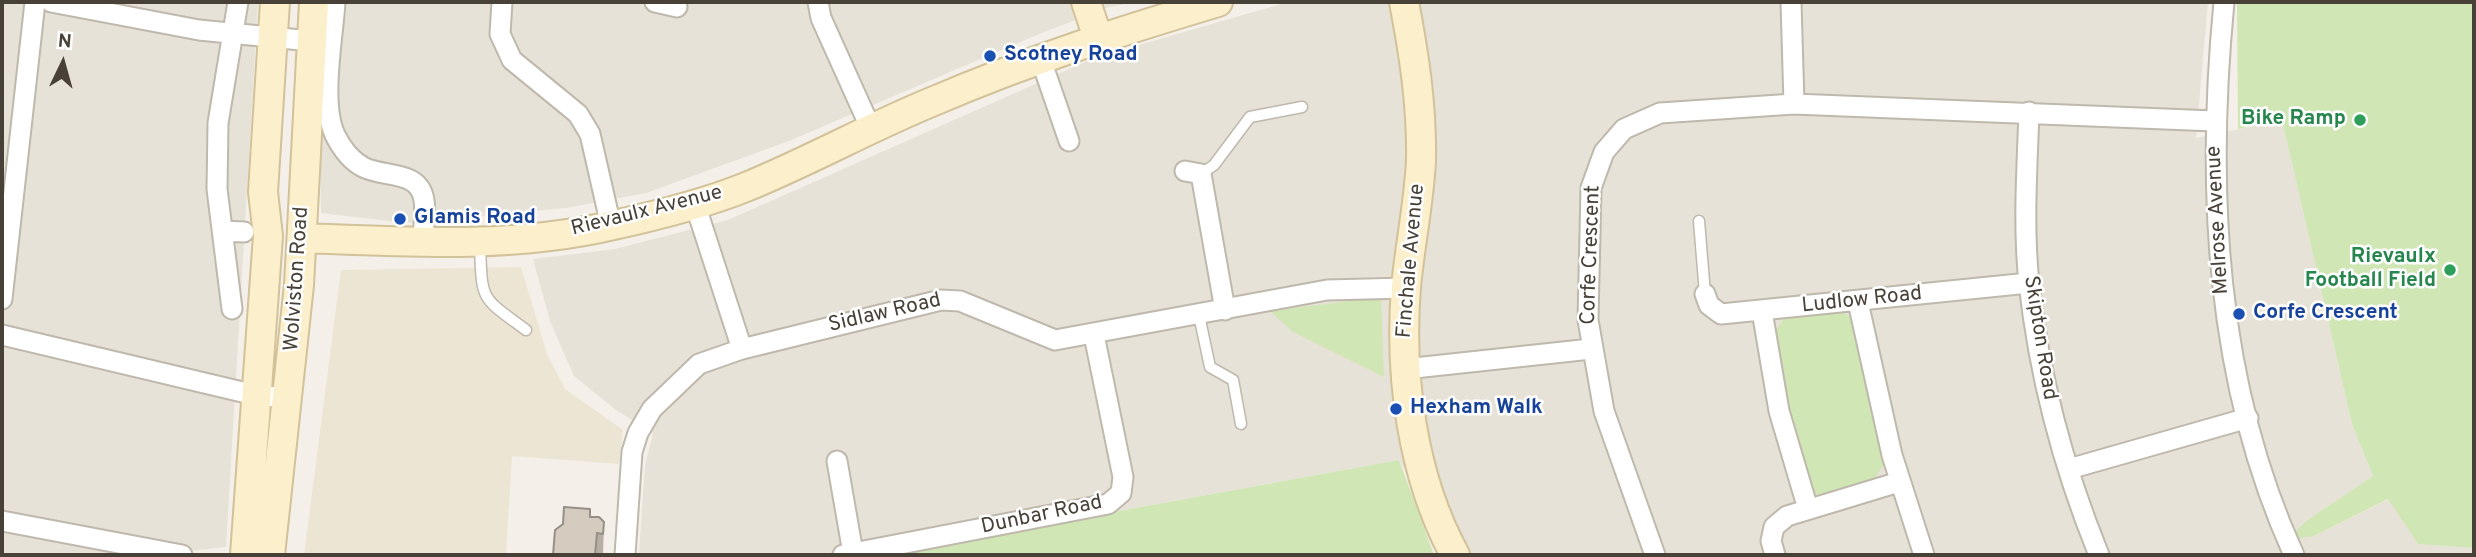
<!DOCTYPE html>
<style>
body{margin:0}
#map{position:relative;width:2476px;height:557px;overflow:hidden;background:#f4f0e9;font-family:Overpass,sans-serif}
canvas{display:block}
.frame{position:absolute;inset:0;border:4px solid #474138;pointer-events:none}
.north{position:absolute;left:28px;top:28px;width:70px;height:70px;-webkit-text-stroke:5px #fff;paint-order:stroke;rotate:5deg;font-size:19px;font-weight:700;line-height:28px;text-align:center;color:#474138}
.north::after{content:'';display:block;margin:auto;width:24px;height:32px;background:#474138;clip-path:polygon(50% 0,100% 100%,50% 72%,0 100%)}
</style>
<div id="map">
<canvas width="2476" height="557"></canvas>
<div class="frame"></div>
<div class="north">N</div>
</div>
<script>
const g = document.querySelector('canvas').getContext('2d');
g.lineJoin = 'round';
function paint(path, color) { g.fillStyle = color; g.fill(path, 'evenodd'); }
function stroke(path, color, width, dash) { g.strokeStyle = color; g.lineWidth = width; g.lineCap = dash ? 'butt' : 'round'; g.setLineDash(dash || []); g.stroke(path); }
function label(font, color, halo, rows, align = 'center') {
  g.font = font + ' Overpass,sans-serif'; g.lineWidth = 5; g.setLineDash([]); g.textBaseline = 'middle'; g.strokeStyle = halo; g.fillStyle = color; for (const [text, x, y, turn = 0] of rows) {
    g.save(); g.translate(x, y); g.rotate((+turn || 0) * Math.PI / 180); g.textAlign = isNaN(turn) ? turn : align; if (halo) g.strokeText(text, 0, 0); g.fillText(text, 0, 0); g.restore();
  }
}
const residential = new Path2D(`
 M 2,2 L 258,2 L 226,547 L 152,555 L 2,555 Z
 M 326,2 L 1134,2 L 1106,8 L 1032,37 L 789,141 L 646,193 L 566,208 L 406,223 L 321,213 L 319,96 Z
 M 1288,2 L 2208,2 L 2196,138 L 2282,120 L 2352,424 L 2373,476 L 2306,521 L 2314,536 L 2389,499 L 2418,544 L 2474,548 L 2474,555 L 1455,555 L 1399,460 L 878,555 L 639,555 L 645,465 L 653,433 L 616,410 L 574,376 L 550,321 L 533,259 L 615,249 L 728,220 L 1094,58 Z`);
const education = new Path2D(`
 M 521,267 L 547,354 L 565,389 L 623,430 L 619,464 L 512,456 L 506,555 L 304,555 L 341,270 Z`);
const green = new Path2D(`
 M 2237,2 L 2474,2 L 2474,548 L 2418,544 L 2388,499 L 2314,536 L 2288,540 L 2306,521 L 2373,476 L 2352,424 L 2282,120 L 2238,129 Z
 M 1381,297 L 1384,377 L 1293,332 L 1270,311 Z
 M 1840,311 L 1853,318 L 1886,461 L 1872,483 L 1824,498 L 1809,490 L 1787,417 L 1772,336 L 1784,318 Z
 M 1399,460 L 1434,555 L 878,555 Z`);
const lane = new Path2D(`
 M 1201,174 L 1214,165 L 1250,117 L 1302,107
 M 1699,221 L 1705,294
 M 480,244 C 482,302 480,296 526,330
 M 1199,315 L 1210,367 L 1233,380 L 1241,424`);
const street = new Path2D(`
 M 51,2 L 199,30 L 311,41
 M 335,2 C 333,38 320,102 335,135 C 341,147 350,160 363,167 C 383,178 419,169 424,200 C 426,214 423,229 423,243
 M 502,2 L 500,34 L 512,60 L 578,114 L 590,134 L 611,226
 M 655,2 L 677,7
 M 818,2 L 821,18 L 871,129
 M 1791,2 L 1794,104
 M 2224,2 C 2206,188 2215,382 2294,555
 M 1040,57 L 1069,141
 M 2029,112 C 2027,169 2023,226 2029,283 C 2039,375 2064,469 2099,555
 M 1185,171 L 1201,174 L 1225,310
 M 695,204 L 742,349
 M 223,231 L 244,232
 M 1705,294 L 1709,305 L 1721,314 L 2029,283
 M 2,299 L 35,2
 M 1858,302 L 1892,455 L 1924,555
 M 232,309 L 217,189 L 218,123 L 238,2
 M 1762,311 L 1779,411 L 1808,509
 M 2,335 L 255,395 L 289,398
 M 1405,369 L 1591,349
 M 837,461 L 853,553
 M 2069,469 L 2248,418
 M 2,521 L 182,555
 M 625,555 L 632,452 L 638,433 L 652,409 L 699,364 L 742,349 L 941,300 L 960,301 L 1055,340 L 1327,290 L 1406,288
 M 843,555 L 1108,504 L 1121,493 L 1123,477 L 1094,335
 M 1655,555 L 1604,411 L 1588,320 L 1591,188 L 1604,152 L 1624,129 L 1660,113 L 1794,104 L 2214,121
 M 1775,555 L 1771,541 L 1774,527 L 1787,516 L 1899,482`);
const secondary = new Path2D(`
 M 1086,2 L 1098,38
 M 1404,2 C 1414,54 1422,106 1421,160 C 1419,203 1410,244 1406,287 C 1399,376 1412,476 1455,555
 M 303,238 C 406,242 513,249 614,225 C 659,215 704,204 746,187 C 810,161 870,127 934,101 C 1027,61 1121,31 1218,2
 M 245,555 L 268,236 L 263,192 L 275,2
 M 270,555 L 299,285 L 314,2`);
const wall = new Path2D(`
 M 590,517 L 604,522 L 603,555 L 553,555 Z`);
const building = new Path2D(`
 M 564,507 L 590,509 L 590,517 L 599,517 L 604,522 L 603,534 L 597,533 L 595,555 L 553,555 L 555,530 L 563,524 Z`);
const markers = [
 [990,56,7,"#1a4fb4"],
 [2360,120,7,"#2e9e5b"],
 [400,219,7,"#1a4fb4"],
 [2450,270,7,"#2e9e5b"],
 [2239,314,7,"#1a4fb4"],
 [1396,409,7,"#1a4fb4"]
];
const transitNames = [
 ["Scotney Road",1004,56],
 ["Glamis Road",414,219],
 ["Corfe Crescent",2253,314],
 ["Hexham Walk",1410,409]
];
const leisureNames = [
 ["Bike Ramp",2346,120],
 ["Rievaulx",2436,258],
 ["Football Field",2436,282]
];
const streetNames = [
 ["Rievaulx Avenue",647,212,-14],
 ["Melrose Avenue",2219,220,-93],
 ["Corfe Crescent",1592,255,-88],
 ["Finchale Avenue",1412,261,-85],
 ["Wolviston Road",298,279,-86],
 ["Ludlow Road",1862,301,-6],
 ["Sidlaw Road",885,314,-13],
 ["Skipton Road",2039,338,81],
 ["Dunbar Road",1042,516,-12]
];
paint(residential, '#e7e2d7');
paint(education, '#ece5d4');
paint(green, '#d0e6b4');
stroke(lane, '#bfb8ac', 13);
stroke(street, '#bfb8ac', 23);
stroke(secondary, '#d1c29a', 32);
stroke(lane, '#fff', 10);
stroke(street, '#fff', 19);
stroke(secondary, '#fcefcb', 28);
paint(wall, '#b7afa4');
paint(building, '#d5ccbf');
stroke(building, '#958f86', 2);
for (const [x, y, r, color] of markers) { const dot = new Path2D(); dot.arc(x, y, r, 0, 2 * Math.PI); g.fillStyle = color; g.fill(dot); stroke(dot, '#fff', 2.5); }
label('bold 21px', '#164399', '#fff', transitNames, 'left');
label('bold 21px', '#27864d', '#fff', leisureNames, 'right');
label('21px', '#474138', '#fff', streetNames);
</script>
